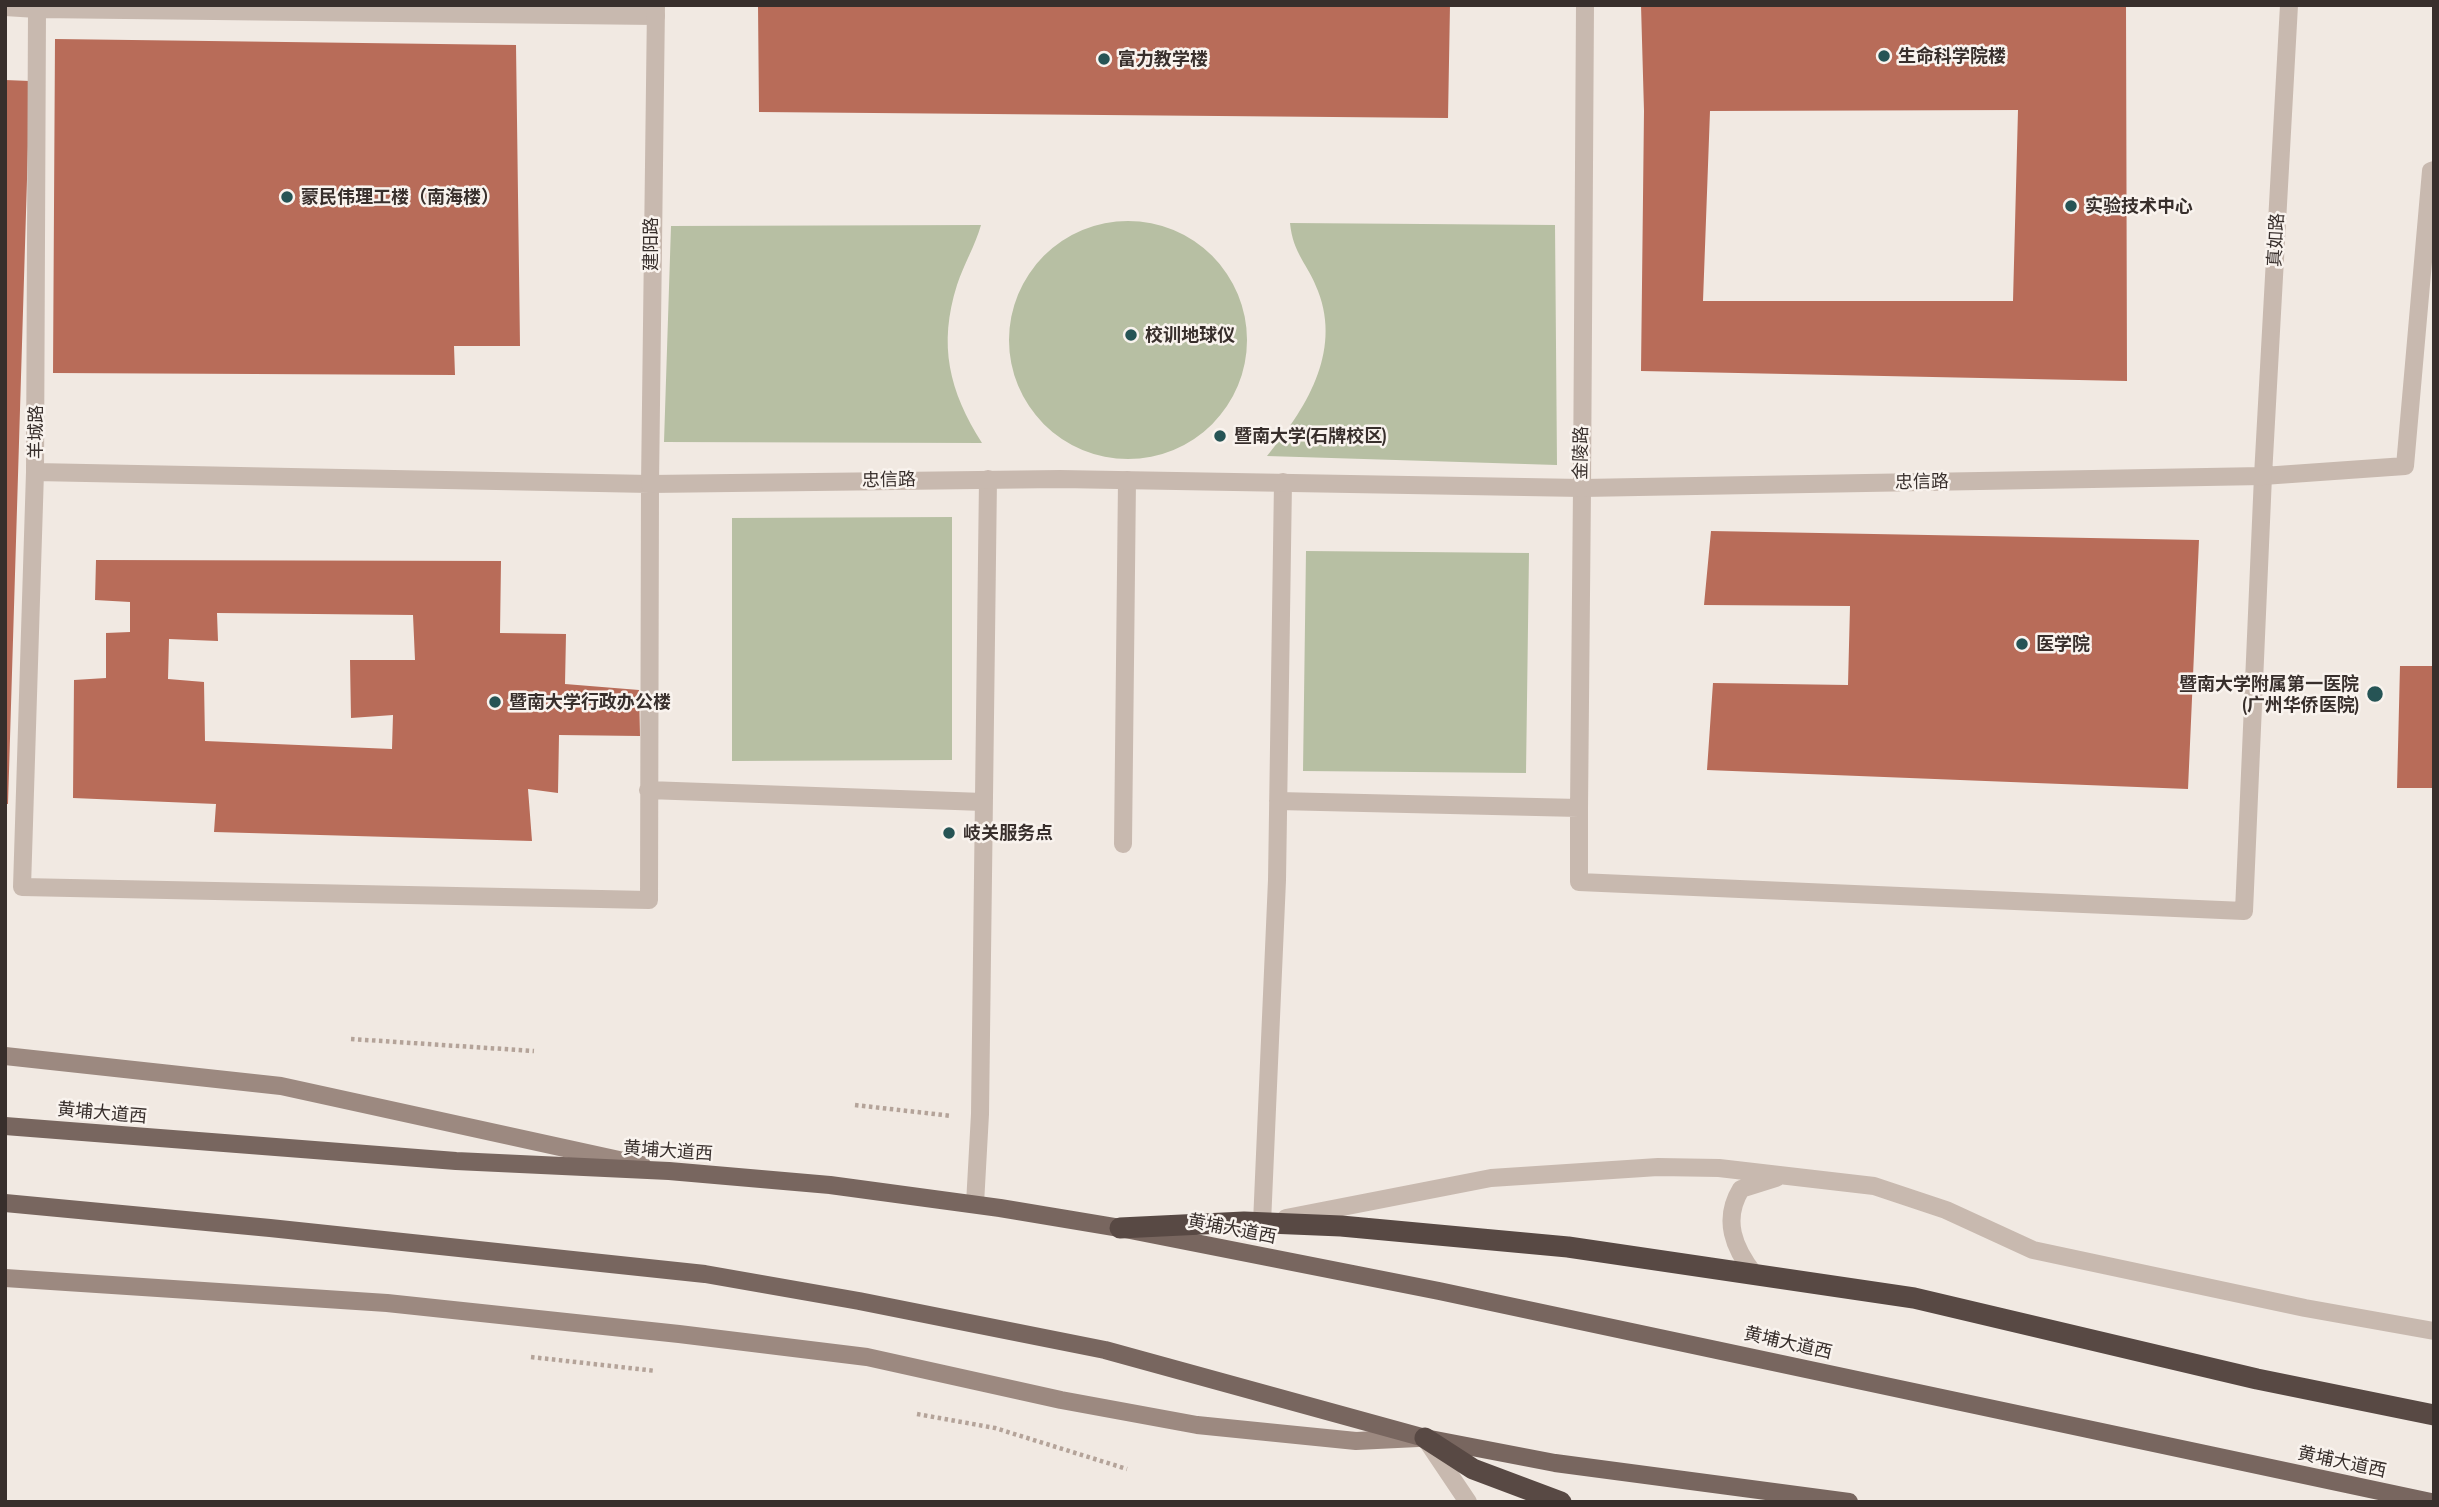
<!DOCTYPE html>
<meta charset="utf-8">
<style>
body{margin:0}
#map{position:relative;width:2439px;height:1507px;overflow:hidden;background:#f1e9e2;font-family:"Asap Condensed",sans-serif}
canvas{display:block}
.frame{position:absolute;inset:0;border:7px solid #382f2c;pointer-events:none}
</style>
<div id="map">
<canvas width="2439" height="1507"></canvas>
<div class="frame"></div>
</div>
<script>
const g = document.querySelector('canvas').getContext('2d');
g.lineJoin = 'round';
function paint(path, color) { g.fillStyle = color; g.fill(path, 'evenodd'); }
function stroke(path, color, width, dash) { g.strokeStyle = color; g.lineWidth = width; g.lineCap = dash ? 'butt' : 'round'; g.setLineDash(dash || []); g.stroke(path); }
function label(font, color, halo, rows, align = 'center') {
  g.font = font + ' "Asap Condensed","Noto Sans SC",sans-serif'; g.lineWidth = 5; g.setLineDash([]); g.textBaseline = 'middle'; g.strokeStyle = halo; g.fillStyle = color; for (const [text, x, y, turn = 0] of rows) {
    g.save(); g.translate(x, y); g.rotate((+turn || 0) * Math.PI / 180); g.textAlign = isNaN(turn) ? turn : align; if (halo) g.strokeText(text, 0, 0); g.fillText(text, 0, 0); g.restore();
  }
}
const green = new Path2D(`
 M1009 340a119 119 0 1 1 238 0a119 119 0 1 1-238 0Z
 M 1290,223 L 1555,225 L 1557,465 L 1267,456 C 1305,410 1342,353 1318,291 C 1308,264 1293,254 1290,223 Z
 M 981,225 C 975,246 964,264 957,285 C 938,345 949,391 982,443 L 664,442 L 671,226 Z
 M 952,517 L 952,760 L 732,761 L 732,518 Z
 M 1306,551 L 1529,553 L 1526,773 L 1303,771 Z`);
const building = new Path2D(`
 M 758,5 L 1450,5 L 1448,118 L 759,112 Z
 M 1641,5 L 2126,5 L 2127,381 L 1641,371 L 1644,111 ZM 2018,110 L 2013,301 L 1703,301 L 1710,111 Z
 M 55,39 L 516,45 L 520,346 L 454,346 L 455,375 L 53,373 Z
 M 5,80 L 30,81 L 8,804 L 5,804 Z
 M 1711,531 L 2199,540 L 2188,789 L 1707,770 L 1713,683 L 1848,685 L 1850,606 L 1704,605 Z
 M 96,560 L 501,561 L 500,633 L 566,634 L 565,684 L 639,690 L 640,736 L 559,735 L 558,793 L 528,789 L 532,841 L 214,832 L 216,804 L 73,798 L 74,680 L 106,678 L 106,633 L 130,632 L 130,602 L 95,600 ZM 217,613 L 413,615 L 415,660 L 350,660 L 351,718 L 393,715 L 392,749 L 205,741 L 204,682 L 168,679 L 169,639 L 218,641 Z
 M 2400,666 L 2434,666 L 2434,788 L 2397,788 Z`);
const path = new Path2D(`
 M 351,1039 L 534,1051
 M 855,1105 L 952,1116
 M 531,1357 L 656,1371
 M 917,1414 L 995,1428 L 1127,1469`);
const service = new Path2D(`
 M 5,7 L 37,9 L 35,472 L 22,887 L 649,900 L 650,484 L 35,472
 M 37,9 L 656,16
 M 648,790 L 983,802
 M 1278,801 L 1579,808 L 1582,488
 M 1579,808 L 1579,882 L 2244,911 L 2263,476
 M 1123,844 L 1127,480
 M 975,1204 L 980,1114 L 988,479
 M 1262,1223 L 1277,880 L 1283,482`);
const minor = new Path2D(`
 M 656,5 L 650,484 L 1060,479 L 1582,488 L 1585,5
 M 2263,476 L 2289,5
 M 1582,488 L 2263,476 L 2405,466 L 2431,171 L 2434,170
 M 1286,1218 L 1491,1178 L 1658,1167 L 1719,1168 L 1874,1186 L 1946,1210 L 2033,1250 L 2305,1308 L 2434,1331
 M 1754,1274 C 1734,1248 1722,1220 1741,1189 L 1776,1178`);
const tertiary = new Path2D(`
 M 1425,1438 L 1468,1502`);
const secondary = new Path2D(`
 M 5,1056 L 281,1086 L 642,1165
 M 5,1278 L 387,1303 L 679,1334 L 867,1357 L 1061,1400 L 1197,1425 L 1356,1441 L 1418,1438`);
const primary = new Path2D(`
 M 5,1126 L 456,1161 L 669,1171 L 830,1185 L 1000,1208 L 1120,1228 L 1439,1291 L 2431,1502
 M 5,1203 L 270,1228 L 705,1274 L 859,1301 L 1105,1350 L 1425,1438 L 1555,1463 L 1849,1502`);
const motorway = new Path2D(`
 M 1120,1228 L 1244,1222 L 1341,1226 L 1568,1247 L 1914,1298 L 2257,1379 L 2434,1415
 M 1425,1438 L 1473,1469 L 1561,1502`);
const markers = [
 [1884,56,7,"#265455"],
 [1104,59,7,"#265455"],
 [287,197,7,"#265455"],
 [2071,206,7,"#265455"],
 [1131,335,7,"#265455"],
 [1220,436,7,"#265455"],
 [2022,644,7,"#265455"],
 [2375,694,9,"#265455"],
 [495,702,7,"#265455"],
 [949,833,7,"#265455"]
];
const poiNames = [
 ["生命科学院楼",1898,56],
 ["富力教学楼",1118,59],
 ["蒙民伟理工楼（南海楼）",301,197],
 ["实验技术中心",2085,206],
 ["校训地球仪",1145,335],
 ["暨南大学(石牌校区)",1234,436],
 ["医学院",2036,644],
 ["暨南大学附属第一医院",2359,684,"right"],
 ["(广州华侨医院)",2359,705,"right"],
 ["暨南大学行政办公楼",509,702],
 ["岐关服务点",963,833]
];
const streetNames = [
 ["真如路",2276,240,-87],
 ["建阳路",651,244,-90],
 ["羊城路",36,432,-90],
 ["金陵路",1581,453,-89],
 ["忠信路",889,480,-1],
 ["忠信路",1922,482,-1],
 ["黄埔大道西",102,1113,5],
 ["黄埔大道西",668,1151,4],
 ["黄埔大道西",1232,1229,11],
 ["黄埔大道西",1788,1343,13],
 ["黄埔大道西",2342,1462,12]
];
paint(green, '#b7bfa3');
paint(building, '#b86c59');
stroke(path, '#b4a399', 4.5, [3.5, 3.5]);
stroke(service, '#c8b9af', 18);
stroke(minor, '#c8b9af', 18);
stroke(tertiary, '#c8b9af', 18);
stroke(secondary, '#9c8980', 18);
stroke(primary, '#78665f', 18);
stroke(motorway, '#584944', 21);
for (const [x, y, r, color] of markers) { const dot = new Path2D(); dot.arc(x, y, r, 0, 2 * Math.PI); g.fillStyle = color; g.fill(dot); stroke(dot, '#f9f3ee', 2.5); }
label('bold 18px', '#382f2c', '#f9f3ee', poiNames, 'left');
label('18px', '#382f2c', '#f9f3ee', streetNames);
</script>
